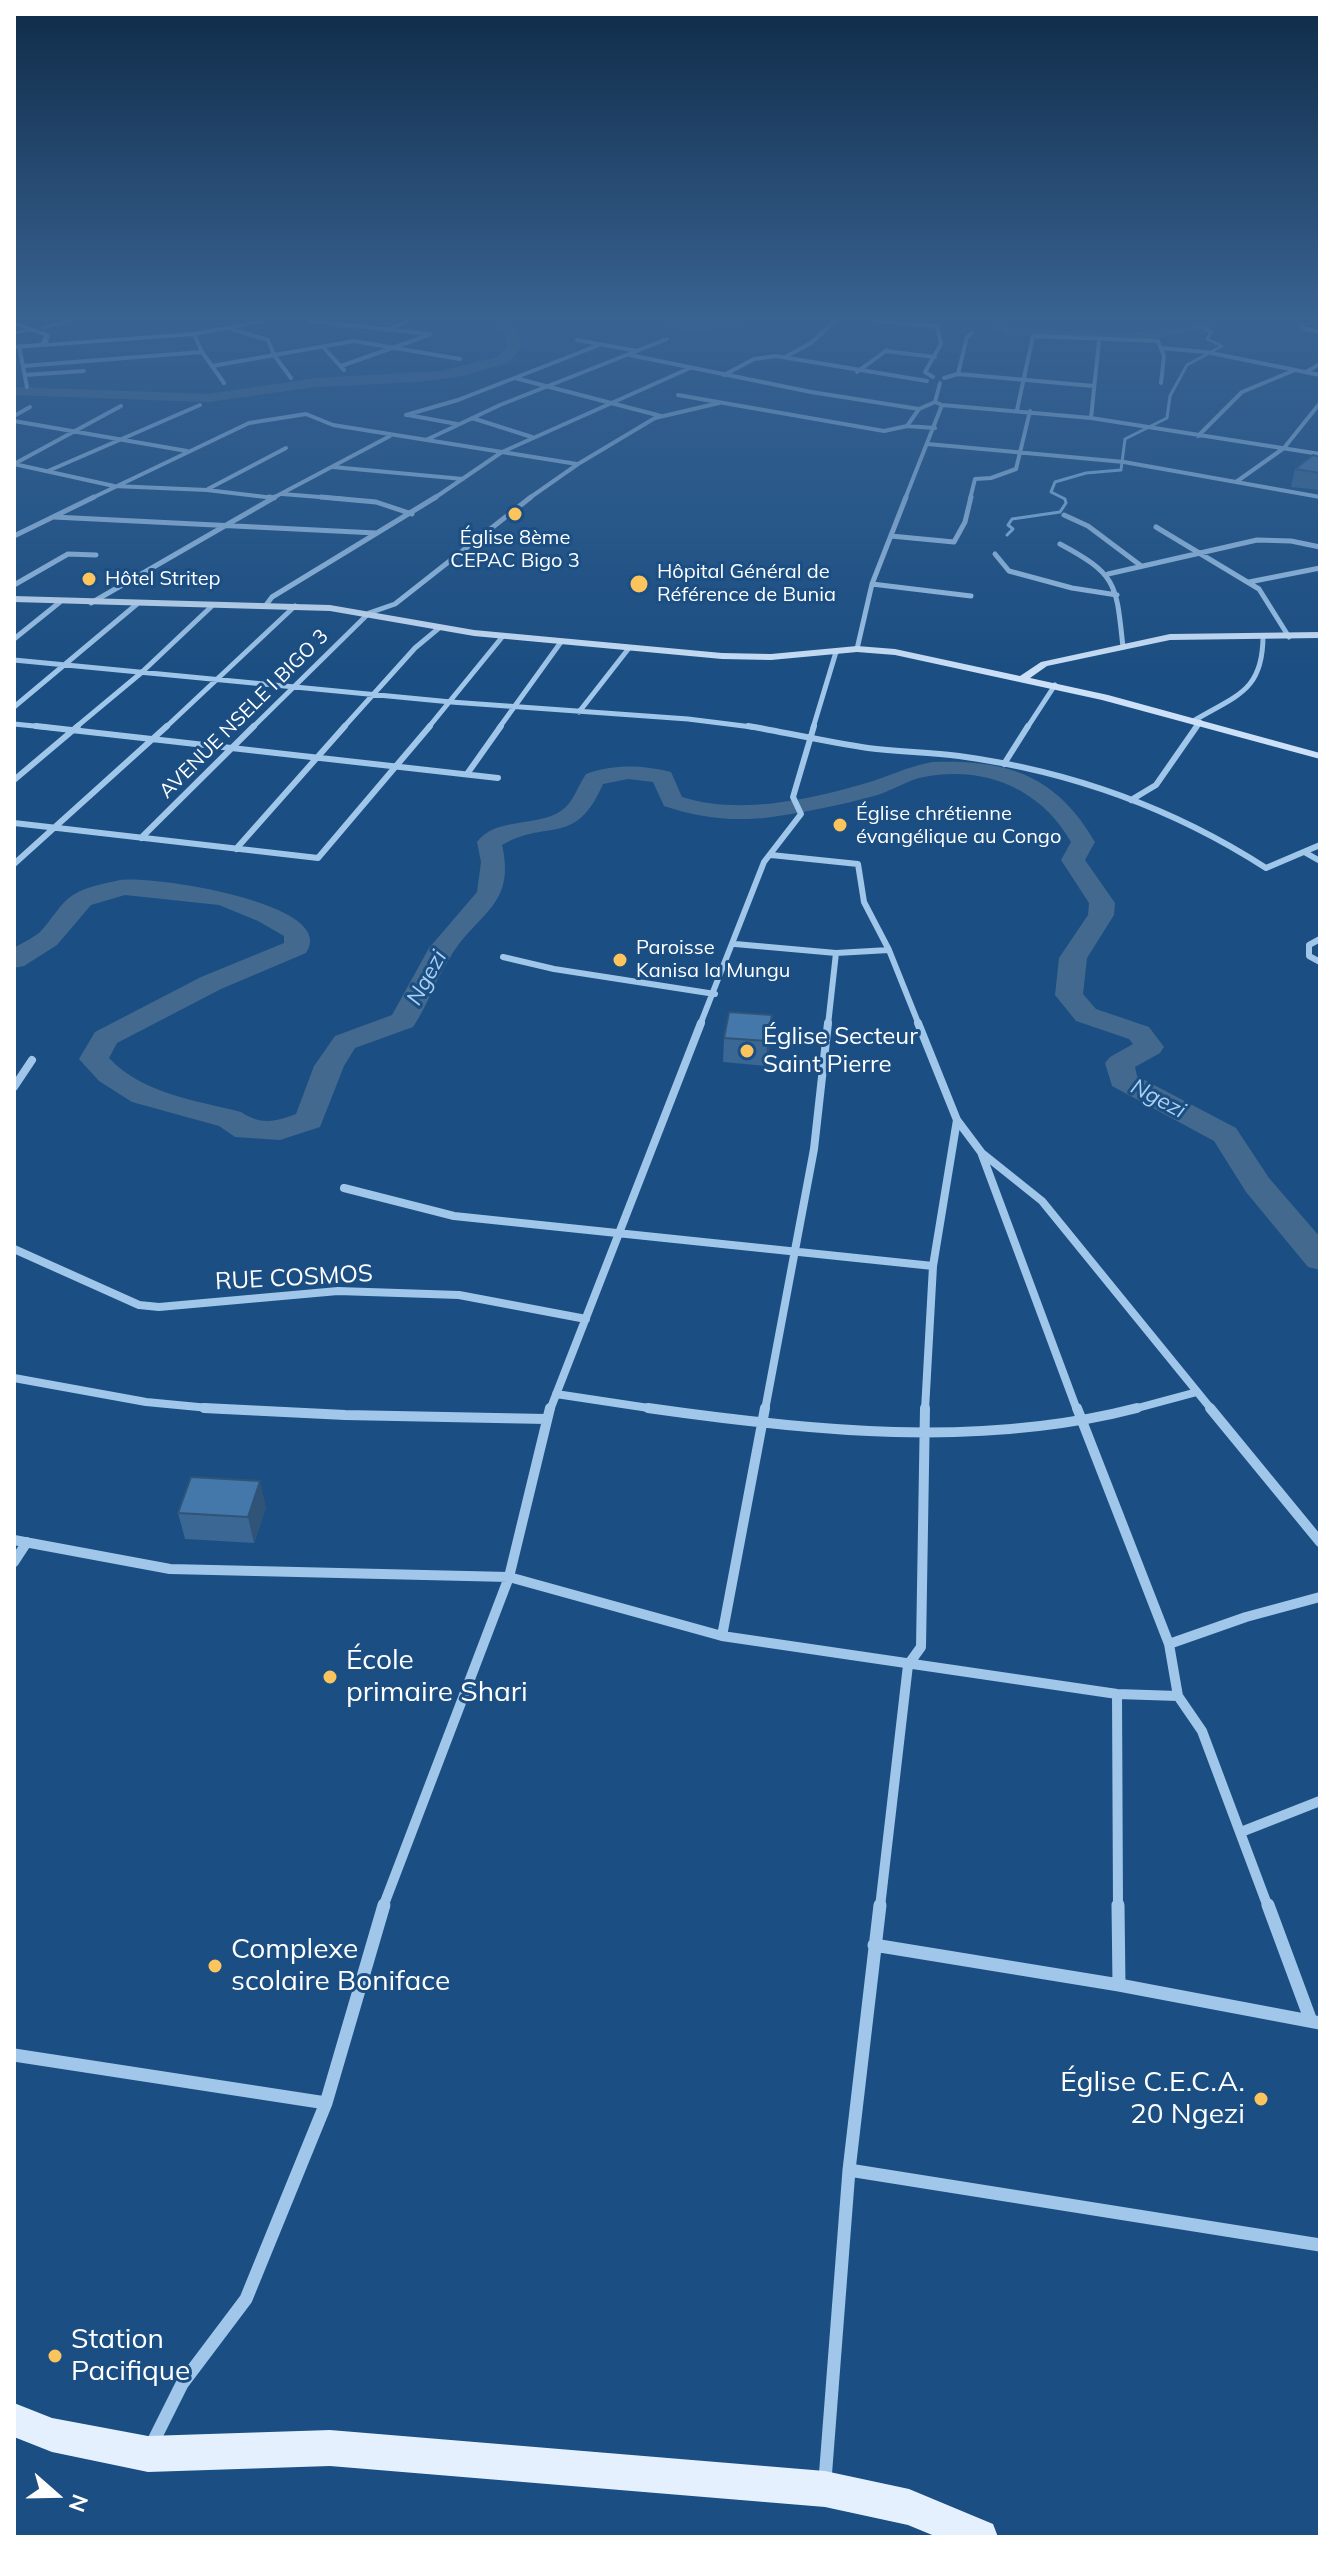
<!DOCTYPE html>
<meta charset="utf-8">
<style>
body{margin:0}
#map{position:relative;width:1334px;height:2551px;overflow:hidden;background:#1b4e82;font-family:Mulish,sans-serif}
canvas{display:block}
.frame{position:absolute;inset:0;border:16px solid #fff;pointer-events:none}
.north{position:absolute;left:16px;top:2455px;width:80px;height:80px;-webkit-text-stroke:6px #1b4e82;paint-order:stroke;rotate:110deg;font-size:22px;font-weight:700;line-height:32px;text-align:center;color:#fff}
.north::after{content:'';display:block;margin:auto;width:28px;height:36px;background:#fff;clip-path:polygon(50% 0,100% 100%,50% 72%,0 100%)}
</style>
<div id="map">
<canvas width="1334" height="2551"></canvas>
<div class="frame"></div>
<div class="north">N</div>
</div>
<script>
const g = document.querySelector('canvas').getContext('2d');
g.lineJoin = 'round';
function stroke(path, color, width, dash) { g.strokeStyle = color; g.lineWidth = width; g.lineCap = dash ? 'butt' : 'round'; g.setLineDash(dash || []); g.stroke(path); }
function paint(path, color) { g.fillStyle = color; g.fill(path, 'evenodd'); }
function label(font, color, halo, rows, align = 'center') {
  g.font = font + ' Mulish,sans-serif'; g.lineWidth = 6; g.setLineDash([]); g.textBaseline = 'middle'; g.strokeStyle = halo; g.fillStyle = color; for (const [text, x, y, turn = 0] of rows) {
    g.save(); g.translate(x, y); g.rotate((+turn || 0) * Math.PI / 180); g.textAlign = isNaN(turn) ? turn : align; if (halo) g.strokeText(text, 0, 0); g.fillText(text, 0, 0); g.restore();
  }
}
const stream = new Path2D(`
 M 42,328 L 69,321
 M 14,333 L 30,330
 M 1007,535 L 1013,529 L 1008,525 L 1012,519 L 1060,512 L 1066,503 L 1065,499 L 1051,492 L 1055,482 L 1086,473 L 1121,470 L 1125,439 L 1167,418 L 1170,396 L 1187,365 L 1222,346 L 1207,339 L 1211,332 L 1201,327`);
const river = new Path2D(`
 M 496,321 L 510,321 L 510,326 L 518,332 L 521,348 L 508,363 L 462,376 L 420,382 L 316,387 L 208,402 L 14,395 L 14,387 L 208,394 L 316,378 L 441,371 L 497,357 L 507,347 L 505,334 L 496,328 Z
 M 650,321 L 752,321 L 746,325 L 688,330 Z
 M 989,321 L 1003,321 L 1010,327 C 1056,330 1105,335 1151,331 C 1183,328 1212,321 1243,321 L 1151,339 L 1087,340 L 1006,335 Z
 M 933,762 C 1008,759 1057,776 1095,842 L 1085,860 L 1115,903 L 1114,915 L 1087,958 L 1083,994 L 1096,1009 L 1149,1027 L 1164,1047 L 1160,1053 L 1135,1067 L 1137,1076 L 1236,1128 L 1269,1178 L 1320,1237 L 1320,1270 L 1308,1267 L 1246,1192 L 1214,1141 L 1112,1086 L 1105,1063 L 1110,1057 L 1133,1044 L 1129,1039 L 1076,1021 L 1055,995 L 1059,958 L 1088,915 L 1089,903 L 1061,860 L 1071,842 C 1040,787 981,764 919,778 C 904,782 890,792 874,796 C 841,805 806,812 772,817 C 734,822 700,818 664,806 L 653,782 L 628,779 L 603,784 C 575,848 549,818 502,845 C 516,906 478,912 451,956 C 436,978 428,1005 413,1027 L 355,1048 L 344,1066 L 320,1127 L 280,1140 L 235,1137 L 219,1126 L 132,1102 L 99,1081 L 79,1059 L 95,1032 L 201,977 L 284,943 L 284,936 L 258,921 L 219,905 L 125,895 L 91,905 L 57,945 L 24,966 L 14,968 L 14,948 C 22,943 33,938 40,932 C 51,921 60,903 73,895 C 84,887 107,883 120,880 C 150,875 341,903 306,953 L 221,989 L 117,1043 L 109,1058 C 143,1094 195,1100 241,1112 C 260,1125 275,1122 296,1114 L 314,1066 L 335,1036 L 392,1015 L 429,948 L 477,892 L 481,862 L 477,842 C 495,817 537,827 561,811 C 574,802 577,787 586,774 C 615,764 641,765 671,772 L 682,797 C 739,815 807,800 863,784 C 888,777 908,766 933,762 Z`);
const streetFar5 = new Path2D(`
 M 310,321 L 430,334
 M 872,321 L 937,326 L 941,344 L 925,372 L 933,377
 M 1302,328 L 1320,332
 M 231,329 L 268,340 L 274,355 L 291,378
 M 390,329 L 407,321
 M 194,334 L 202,352 L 224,383
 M 577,340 L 637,351
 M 19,346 L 27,387
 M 323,347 L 344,370
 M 1161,348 L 1206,352 L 1320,375
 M 885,351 L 935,357
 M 630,355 L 811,392 L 919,409
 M 785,357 L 811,343 L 835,321
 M 23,366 L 202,352
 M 212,366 L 354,341 L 460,359
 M 341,366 L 429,335
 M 857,372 L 887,350
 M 1306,372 L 1320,364
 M 958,374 L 967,337 L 972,333
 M 25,375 L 84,371
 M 724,375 L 754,359 L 776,356 L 927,381
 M 515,378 L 661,416
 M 944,378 L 958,374 L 1094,386
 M 678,395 L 884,431 L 907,426 L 935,428
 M 942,405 L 1091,418 L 1320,454
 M 1017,410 L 1033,336 L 1158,341 L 1164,356 L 1161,383
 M 406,415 L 458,400 L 599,345
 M 408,415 L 457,424
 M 14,416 L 30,407
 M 472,418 L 532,437
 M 1091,418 L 1099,341
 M 14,421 L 187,451
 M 907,426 L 919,409 L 935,402
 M 1198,436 L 1242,392 L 1295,370
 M 426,440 L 500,405 L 667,339
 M 928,444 L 1124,462 L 1320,497
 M 14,464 L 114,486 L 207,490 L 274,498
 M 14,464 L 121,406
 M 333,467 L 463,479
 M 48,471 L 200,405
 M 1236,482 L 1284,448 L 1320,403
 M 208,489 L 286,448
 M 282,494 L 345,499
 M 90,499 L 249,423 L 306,414 L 333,425 L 577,464
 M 271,499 L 390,436
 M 433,499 L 502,452 L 690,368
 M 528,499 L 578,464 L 655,418 L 719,403
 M 905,499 L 942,405 L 935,402 L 940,383
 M 970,499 L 975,479 L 991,478 L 1016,469 L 1030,411`);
const streetFar4 = new Path2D(`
 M 269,497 L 274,498
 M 321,497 L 376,502 L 412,514
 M 1064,515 L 1088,526 L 1140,565
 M 54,517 L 376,533
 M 1156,527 L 1259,589 L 1289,637
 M 14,536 L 94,497
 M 891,536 L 954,542 L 965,522 L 971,497
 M 1060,544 C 1118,575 1116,584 1123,647
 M 995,554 L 1009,571 L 1072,588 L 1117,595
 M 1108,574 L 1257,540 L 1291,541 L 1320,547
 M 1249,582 L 1320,568
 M 872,584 L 971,596
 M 14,585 L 68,554 L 96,555
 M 91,603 L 275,497
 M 266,605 L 272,597 L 436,497
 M 14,639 L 60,602
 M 857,649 L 872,584 L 906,497
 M 14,660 L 451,702 L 688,719 L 760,728
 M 14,707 L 137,604
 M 579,712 L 629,648
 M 1195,720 C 1237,695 1263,691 1263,636
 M 14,724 L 54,728
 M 75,728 L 141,673 L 213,605
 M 165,728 L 295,606
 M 252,728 L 369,613 L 395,604 L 531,497
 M 343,728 L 415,648 L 439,628
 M 428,728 L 503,636
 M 499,728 L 561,642
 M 813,728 L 836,652
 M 1027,728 L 1055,685
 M 1195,728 L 1200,722`);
const streetFar3 = new Path2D(`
 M 36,726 L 498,778
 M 748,726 C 788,733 828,742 868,748 C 899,752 929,752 959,756 C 1069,771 1173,808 1266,868 L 1320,845
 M 1004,764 L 1028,726
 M 467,774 L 501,726
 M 14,780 L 78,726
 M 1131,800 L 1156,785 L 1197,726
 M 14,823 L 318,858 L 430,726
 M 141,838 L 254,726
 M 236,849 L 345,726
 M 1306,853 L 1320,861
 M 771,855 L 858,864 L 864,902 L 889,950 L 919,1025
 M 14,864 L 167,726
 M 1320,939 L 1309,945 L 1309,956 L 1320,962
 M 735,944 L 836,953 L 889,950
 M 503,957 L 554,969 L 715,994
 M 700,1025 L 764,862 L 801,814 L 793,797 L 814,726
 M 828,1025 L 836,953`);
const streetFar2 = new Path2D(`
 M 918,1023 L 957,1120 L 981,1152 L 1077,1410
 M 14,1087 L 32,1060
 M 982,1153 L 1042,1201 L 1212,1410
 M 344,1188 L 454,1216 L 933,1266
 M 14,1249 L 139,1305 L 159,1307 L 338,1291 L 459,1295 L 586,1319
 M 14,1378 L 146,1402 L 230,1410
 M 556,1394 L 662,1410
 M 550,1410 L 701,1023
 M 765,1410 L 814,1149 L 828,1023
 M 925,1410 L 933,1266 L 957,1120
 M 1130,1410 L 1197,1392`);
const streetFar1 = new Path2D(`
 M 204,1408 L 345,1415 L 546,1419
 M 648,1408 C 809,1431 979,1449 1137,1408
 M 1077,1408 L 1169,1644 L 1178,1696 L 1202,1731 L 1268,1907
 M 1210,1408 L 1320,1542
 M 14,1540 L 170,1569 L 509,1577 L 722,1636 L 1117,1694 L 1178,1696
 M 14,1562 L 27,1542
 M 722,1636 L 765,1408
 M 1169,1644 L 1246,1617 L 1320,1597
 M 1117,1694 L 1118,1907
 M 1241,1832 L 1320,1801
 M 383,1907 L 509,1577 L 550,1408
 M 880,1907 L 908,1665 L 921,1647 L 925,1408`);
const street = new Path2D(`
 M 1118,1905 L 1119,1985
 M 1268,1905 L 1311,2021
 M 874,1945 L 1119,1985 L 1320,2023
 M 14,2055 L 326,2103
 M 849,2170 L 1320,2245
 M 153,2442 L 182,2384 L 246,2299 L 326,2103 L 384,1905
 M 825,2480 L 849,2170 L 880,1905`);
const secondary = new Path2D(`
 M 14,321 L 50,334 L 48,343 L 194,332 L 256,321 L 272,321 L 194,336 L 14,349 L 14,345 L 41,343 L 44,336 L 14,325 Z
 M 14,596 L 330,605 L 474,630 L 722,653 L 771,654 L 857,646 L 895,649 L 1020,676 L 1041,662 L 1170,634 L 1320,632 L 1320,638 L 1170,640 L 1047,666 L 1030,678 L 1108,695 L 1320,753 L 1320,759 L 1102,700 L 895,655 L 857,652 L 771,660 L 722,659 L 474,636 L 330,611 L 14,602 Z`);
const primary = new Path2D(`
 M 14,2403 L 52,2418 L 148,2436 L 330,2430 L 825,2471 L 909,2489 L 993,2524 L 998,2537 L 937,2537 L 908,2525 L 825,2507 L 330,2466 L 148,2472 L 52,2452 L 14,2437 Z`);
const wall = new Path2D(`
 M 1320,457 L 1320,490 L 1291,487 L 1295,469 Z
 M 724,1038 L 771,1039 L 766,1066 L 723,1062 Z
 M 266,1507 L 254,1543 L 185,1539 L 178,1513 Z`);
const shadedWall = new Path2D(`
 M 772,1015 L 771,1039 L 766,1066 L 767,1041 Z
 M 260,1481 L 266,1507 L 254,1543 L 248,1517 Z`);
const building = new Path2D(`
 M 1313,455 L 1320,457 L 1320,473 L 1295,469 Z
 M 729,1012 L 772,1015 L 767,1041 L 724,1038 Z
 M 191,1477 L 260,1481 L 248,1517 L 178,1513 Z`);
const markers = [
 [515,514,8,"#fbc45d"],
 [89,579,8,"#fbc45d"],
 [639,584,10,"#fbc45d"],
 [840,825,8,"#fbc45d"],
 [620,960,8,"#fbc45d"],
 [747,1051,8,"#fbc45d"],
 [330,1677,8,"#fbc45d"],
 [215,1966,8,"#fbc45d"],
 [1261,2099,8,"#fbc45d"],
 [55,2356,8,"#fbc45d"]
];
const farPoinames = [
 ["Église 8ème",515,538,"center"],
 ["CEPAC Bigo 3",515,561,"center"],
 ["Hôpital Général de",657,572],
 ["Référence de Bunia",657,595],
 ["Hôtel Stritep",105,579],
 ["Église chrétienne",856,814],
 ["évangélique au Congo",856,837],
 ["Paroisse",636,948],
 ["Kanisa la Mungu",636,971]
];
const farStreetnames = [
 ["AVENUE NSELE I BIGO 3",244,714,-45]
];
const farWaternames = [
 ["Ngezi",427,978,-61],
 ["Ngezi",1158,1099,28]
];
const poiNames = [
 ["Église Secteur",763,1037],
 ["Saint Pierre",763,1065]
];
const streetNames = [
 ["RUE COSMOS",294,1278,-3]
];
const nearPoinames = [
 ["École",346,1661],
 ["primaire Shari",346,1693],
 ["Complexe",231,1950],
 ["scolaire Boniface",231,1982],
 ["Église C.E.C.A.",1245,2083,"right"],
 ["20 Ngezi",1245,2115,"right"],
 ["Station",71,2340],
 ["Pacifique",71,2372]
];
stroke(stream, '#93c2ec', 3);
paint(river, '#43698f');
stroke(streetFar5, '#a0c6ea', 4);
stroke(streetFar4, '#a0c6ea', 5);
stroke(streetFar3, '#a0c6ea', 6);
stroke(streetFar2, '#a0c6ea', 8);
stroke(streetFar1, '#a0c6ea', 10);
stroke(street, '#a0c6ea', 13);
paint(secondary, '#cce1f8');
paint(primary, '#e4f0fe');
paint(wall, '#3a6793');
paint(shadedWall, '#305478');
paint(building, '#4478ab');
stroke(building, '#305478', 2);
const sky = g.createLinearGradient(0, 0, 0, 679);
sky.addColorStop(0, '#0f2b48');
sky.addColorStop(0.47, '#396392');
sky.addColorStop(1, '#39639200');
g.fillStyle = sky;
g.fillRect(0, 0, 1334, 679);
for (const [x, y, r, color] of markers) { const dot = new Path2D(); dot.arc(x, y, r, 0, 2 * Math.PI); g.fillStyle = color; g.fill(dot); stroke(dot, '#1b4e82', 3); }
label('20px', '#fff', '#1b4e82', farPoinames, 'left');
label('20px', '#fff', '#1b4e82', farStreetnames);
label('italic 22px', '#acd0f2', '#1b4e82', farWaternames);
label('24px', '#fff', '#1b4e82', poiNames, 'left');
label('24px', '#fff', '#1b4e82', streetNames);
label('28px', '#fff', '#1b4e82', nearPoinames, 'left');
</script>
